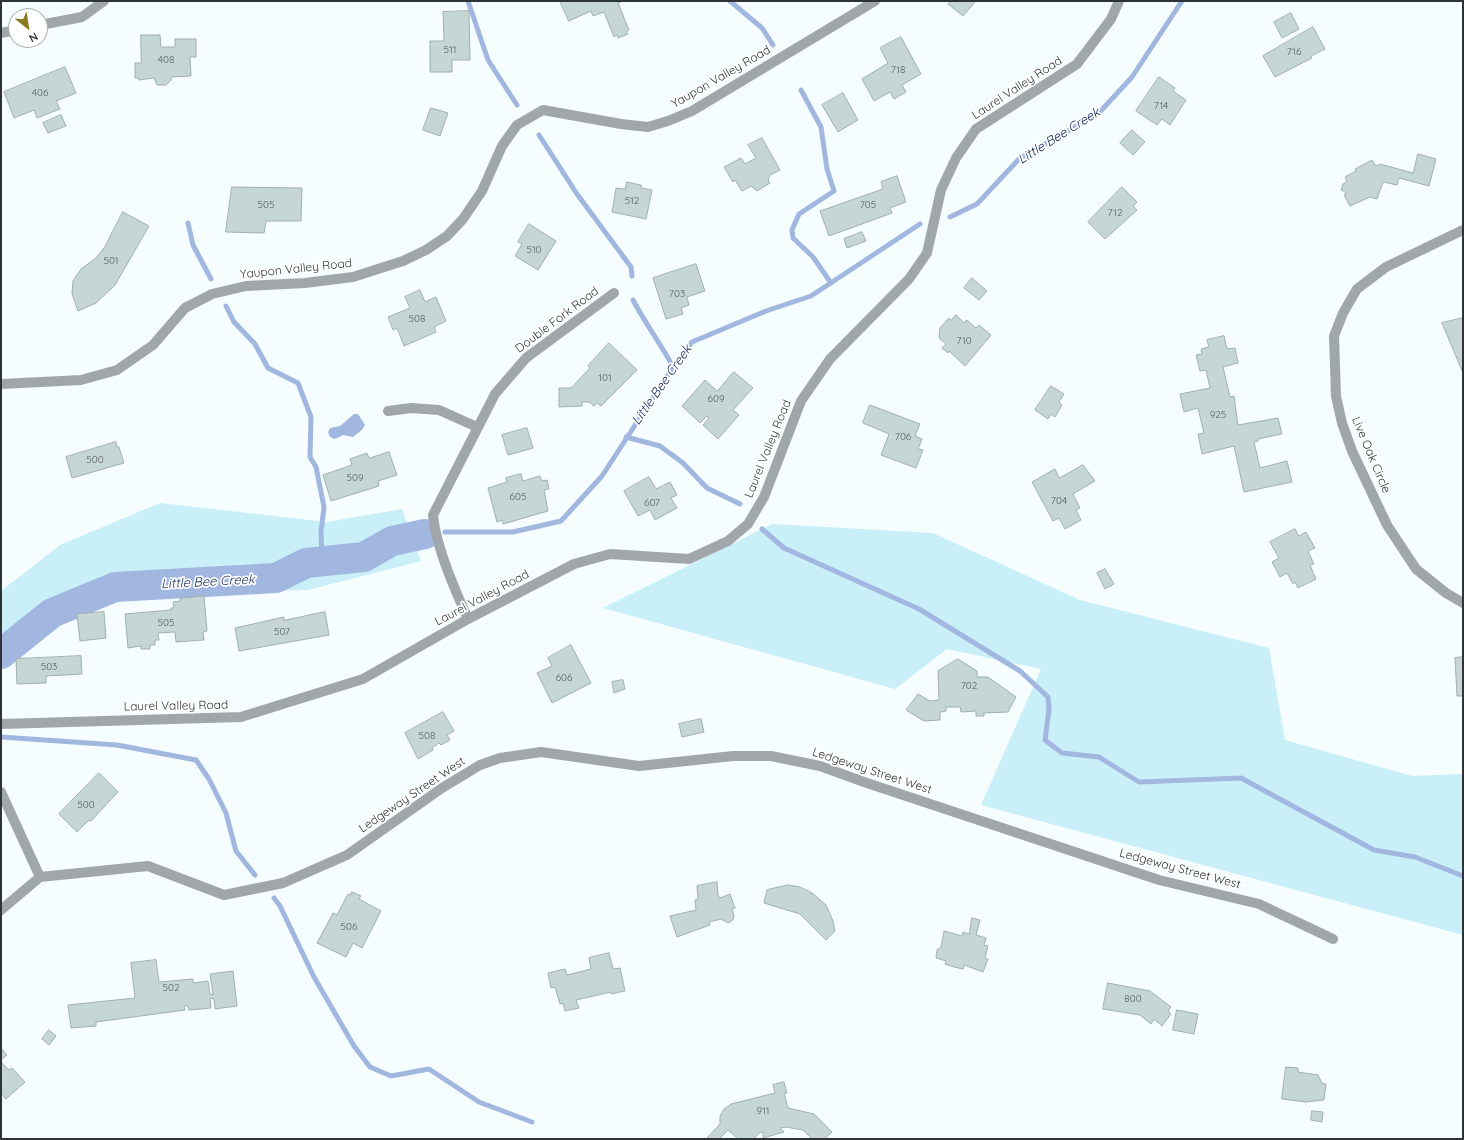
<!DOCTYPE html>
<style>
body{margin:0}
#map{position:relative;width:1464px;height:1140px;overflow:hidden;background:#f6fdfe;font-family:Quicksand,sans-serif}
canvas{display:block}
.frame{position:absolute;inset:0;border:2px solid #2e3436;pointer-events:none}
.north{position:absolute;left:8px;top:8px;width:40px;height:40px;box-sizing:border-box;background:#fff;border:1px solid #abaeaf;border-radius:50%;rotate:150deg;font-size:11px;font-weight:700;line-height:16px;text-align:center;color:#2e3436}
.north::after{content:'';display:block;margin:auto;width:14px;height:18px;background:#8a791e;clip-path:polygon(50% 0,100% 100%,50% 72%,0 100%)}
</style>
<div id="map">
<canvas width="1464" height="1140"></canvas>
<div class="frame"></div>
<div class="north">N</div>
</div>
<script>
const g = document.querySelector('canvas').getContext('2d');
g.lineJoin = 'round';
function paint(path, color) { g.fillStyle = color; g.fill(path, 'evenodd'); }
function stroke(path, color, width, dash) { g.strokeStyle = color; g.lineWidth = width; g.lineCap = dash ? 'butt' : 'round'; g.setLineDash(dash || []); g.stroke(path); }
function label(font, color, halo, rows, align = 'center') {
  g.font = font + ' Quicksand,sans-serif'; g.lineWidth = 3.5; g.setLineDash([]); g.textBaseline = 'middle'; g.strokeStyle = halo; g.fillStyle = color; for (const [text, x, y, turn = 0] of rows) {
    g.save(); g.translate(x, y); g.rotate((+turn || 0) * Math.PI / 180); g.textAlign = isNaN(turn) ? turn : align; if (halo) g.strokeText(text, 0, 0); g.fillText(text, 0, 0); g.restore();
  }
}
const green = new Path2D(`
 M 160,503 L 327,522 L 402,509 L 421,561 L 308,590 L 112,594 L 56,619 L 1,662 L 1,591 L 60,545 Z
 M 772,524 L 933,533 L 1080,600 L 1269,648 L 1285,740 L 1412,776 L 1463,774 L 1463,935 L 981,805 L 1041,669 L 947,649 L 895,689 L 603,608 Z`);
const water = new Path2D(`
 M 354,414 L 358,414 L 365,425 L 362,430 L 353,437 L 343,435 L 335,439 L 330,437 L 328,432 L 330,428 L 340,426 Z`);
const stream = new Path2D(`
 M 468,1 L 488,60 L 517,105
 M 730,1 L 762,28 L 773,45
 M 801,90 L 821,127 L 827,169 L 834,191 L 799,214 L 792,230 L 793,238 L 813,257 L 831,283
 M 539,135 L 577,194 L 631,267 L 632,276
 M 950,217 L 977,204 L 1019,159 L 1098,114 L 1132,77 L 1182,1
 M 188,223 L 193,245 L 211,279
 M 633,300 C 645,323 661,344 673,367
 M 226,306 L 234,322 L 255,344 L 268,368 L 298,383 L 311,417 L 310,457 L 316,467 L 324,507 L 321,532 L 322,561
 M 626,437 L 660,446 L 683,463 L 707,488 L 740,504
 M 762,529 L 784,548 L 919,609 L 1020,671 L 1048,697 L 1049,710 L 1045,740 L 1062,753 L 1099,757 L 1139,782 L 1241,778 L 1374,850 L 1415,857 L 1463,876
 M 445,532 L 513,532 L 561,521 L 602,476 L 665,379 L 692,342 L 766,311 L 811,296 L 920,224
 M 1,737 L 117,745 L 196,760 L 209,779 L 226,813 L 236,851 L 255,875
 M 274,898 L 280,906 L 314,977 L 354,1046 L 370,1067 L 391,1076 L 429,1069 L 479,1102 L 532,1122`);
const river = new Path2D(`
 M 1,654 L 52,613 L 115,587 L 276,578 L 306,563 L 364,557 L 392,541 L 425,534`);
const building = new Path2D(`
 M 560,1 L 623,1 L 618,3 L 629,30 L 626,32 L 628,34 L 618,38 L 617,35 L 614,37 L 604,12 L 593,16 L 591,11 L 569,21 Z
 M 951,1 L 976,1 L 963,16 L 948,4 Z
 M 469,11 L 470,60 L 452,60 L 452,72 L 430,72 L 430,41 L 444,41 L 443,12 Z
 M 1291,13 L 1299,29 L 1282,38 L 1274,22 Z
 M 1313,27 L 1325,49 L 1311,56 L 1312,58 L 1275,77 L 1263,56 Z
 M 141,35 L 160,35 L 161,47 L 175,47 L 175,39 L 196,39 L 196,57 L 190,57 L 191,76 L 171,77 L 171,80 L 166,85 L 157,85 L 154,78 L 139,80 L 139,78 L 135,78 L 135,63 L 141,63 Z
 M 901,37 L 921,74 L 902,85 L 906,92 L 894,99 L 890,92 L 874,101 L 862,79 L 888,63 L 880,48 Z
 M 65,67 L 76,93 L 56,101 L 60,109 L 37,118 L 34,110 L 14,118 L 4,92 Z
 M 1159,77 L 1175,88 L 1173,91 L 1186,100 L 1170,125 L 1162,119 L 1157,125 L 1136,111 Z
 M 843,93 L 858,120 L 838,132 L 822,105 Z
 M 431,108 L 448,113 L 440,136 L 423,130 Z
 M 61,115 L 66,126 L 48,133 L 43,123 Z
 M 1132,130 L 1145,142 L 1133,155 L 1120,143 Z
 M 762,138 L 780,170 L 770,175 L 768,180 L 770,183 L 757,191 L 751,186 L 742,191 L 735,180 L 733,182 L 724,167 L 741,158 L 745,164 L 756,158 L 748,145 Z
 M 1418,154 L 1436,159 L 1429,186 L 1399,178 L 1397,185 L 1383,182 L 1377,199 L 1370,197 L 1350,206 L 1344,195 L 1346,195 L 1345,192 L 1341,190 L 1343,184 L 1347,181 L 1345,177 L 1356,171 L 1355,169 L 1372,160 L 1376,166 L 1380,164 L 1413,173 Z
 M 897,176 L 906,202 L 890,208 L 892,213 L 829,236 L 820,211 L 883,189 L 881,182 Z
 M 627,182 L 641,185 L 641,188 L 652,190 L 646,219 L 612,212 L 616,188 L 625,189 Z
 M 232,187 L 302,188 L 301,221 L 266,221 L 264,233 L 226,232 Z
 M 1122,187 L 1137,202 L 1133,206 L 1137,210 L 1105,239 L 1088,222 Z
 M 123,212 L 149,226 L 115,285 L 96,303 L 78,311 L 72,294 L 73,281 L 81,269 L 96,258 L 104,248 Z
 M 529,224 L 556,241 L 538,270 L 515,256 L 522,244 L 518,242 Z
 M 862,232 L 866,241 L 847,248 L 844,239 Z
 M 696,264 L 705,291 L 687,297 L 689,305 L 681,308 L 683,314 L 666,319 L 653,278 Z
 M 972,278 L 987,291 L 979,300 L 964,288 Z
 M 420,290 L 425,302 L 436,297 L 446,321 L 434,327 L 436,332 L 404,346 L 397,328 L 393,330 L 388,317 L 410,308 L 405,297 Z
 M 956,315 L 964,323 L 967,320 L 976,328 L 979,325 L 991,335 L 965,366 L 949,351 L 948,353 L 942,348 L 946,344 L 939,338 L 940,328 L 949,318 L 951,320 Z
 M 1463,318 L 1463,373 L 1442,323 Z
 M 1224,336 L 1227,349 L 1235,348 L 1238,363 L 1223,367 L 1230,397 L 1234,396 L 1238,425 L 1278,418 L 1282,434 L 1258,439 L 1258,441 L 1254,442 L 1260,468 L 1287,461 L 1292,482 L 1244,492 L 1234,446 L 1202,454 L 1198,434 L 1204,433 L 1198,408 L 1184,412 L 1180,394 L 1210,388 L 1206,370 L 1200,371 L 1196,355 L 1202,354 L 1201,349 L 1209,347 L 1207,340 Z
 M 609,343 L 637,370 L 601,406 L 597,403 L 594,406 L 589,402 L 582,402 L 582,406 L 559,407 L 559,388 L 571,388 L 590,368 L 588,366 Z
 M 734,372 L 753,388 L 733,410 L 739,415 L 718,439 L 703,425 L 709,418 L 707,416 L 700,423 L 682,406 L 705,380 L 717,391 Z
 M 1051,386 L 1064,394 L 1059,402 L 1062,405 L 1055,417 L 1051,414 L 1048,419 L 1035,410 Z
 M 870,405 L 920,424 L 915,436 L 922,439 L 918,449 L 923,450 L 916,468 L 881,455 L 889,434 L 863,423 Z
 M 527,428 L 533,448 L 508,455 L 502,435 Z
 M 116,442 L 117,447 L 119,447 L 124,463 L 72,478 L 66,457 Z
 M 389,452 L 397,475 L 378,481 L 379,486 L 331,501 L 323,475 L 352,465 L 350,459 L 367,453 L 369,458 Z
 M 1083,465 L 1095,481 L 1073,494 L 1080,508 L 1076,510 L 1081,520 L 1065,529 L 1059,518 L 1053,521 L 1032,482 L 1055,469 L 1059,478 Z
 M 521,474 L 523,481 L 540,476 L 542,481 L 547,480 L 549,489 L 544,490 L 548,511 L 503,524 L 502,520 L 497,522 L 488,488 L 507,482 L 506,478 Z
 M 649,477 L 656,489 L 670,482 L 677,495 L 671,498 L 677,508 L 655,520 L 650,510 L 638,516 L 624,491 Z
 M 1295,529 L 1299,536 L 1306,532 L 1315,548 L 1308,551 L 1314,564 L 1310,565 L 1316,579 L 1298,588 L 1295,582 L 1293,584 L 1287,573 L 1280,577 L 1272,562 L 1279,558 L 1270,542 Z
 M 1105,569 L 1114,584 L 1105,589 L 1097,573 Z
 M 204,596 L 207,631 L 203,632 L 204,640 L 176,642 L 175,632 L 158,633 L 159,640 L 155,640 L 155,645 L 150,645 L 150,649 L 141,649 L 141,646 L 128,648 L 125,614 L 171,610 L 171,608 L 174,608 L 173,602 L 180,601 L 180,599 Z
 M 104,612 L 106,638 L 80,641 L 77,614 Z
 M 325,612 L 329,635 L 239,651 L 235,628 L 284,617 L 284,620 Z
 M 571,645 L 591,683 L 552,703 L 537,673 L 552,666 L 548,658 Z
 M 81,656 L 82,674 L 46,676 L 46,683 L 17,684 L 16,659 Z
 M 1463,657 L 1463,696 L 1457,696 L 1455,658 Z
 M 958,659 L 977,671 L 977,677 L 988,677 L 1016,697 L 1008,712 L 984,713 L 984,716 L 976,716 L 976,711 L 961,712 L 960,707 L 946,707 L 946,711 L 940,712 L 940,720 L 924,721 L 906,710 L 918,694 L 930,701 L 939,700 L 938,671 Z
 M 623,680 L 625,689 L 614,693 L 612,682 Z
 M 443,712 L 454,731 L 447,735 L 450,740 L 441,745 L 439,743 L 432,748 L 433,750 L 418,759 L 405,733 Z
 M 701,719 L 704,732 L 682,737 L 679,724 Z
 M 99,773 L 118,792 L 91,821 L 89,820 L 77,832 L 59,814 Z
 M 717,882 L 718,895 L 720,898 L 730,894 L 735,908 L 732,909 L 734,916 L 733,920 L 728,923 L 721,919 L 709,922 L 710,925 L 677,937 L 670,916 L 696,910 L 695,900 L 698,899 L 697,886 Z
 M 788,885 L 800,887 L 812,893 L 826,905 L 833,921 L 835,931 L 826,940 L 800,914 L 764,903 L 767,890 Z
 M 352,892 L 361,896 L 359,899 L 381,911 L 362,948 L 353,943 L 346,957 L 317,943 L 333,913 L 337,915 L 348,894 L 350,895 Z
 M 972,918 L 980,920 L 976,935 L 986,938 L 984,945 L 988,946 L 985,958 L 988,959 L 983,972 L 964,965 L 963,969 L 954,967 L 945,964 L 946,961 L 936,958 L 937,950 L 941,947 L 944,931 L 962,936 L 963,932 L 969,934 Z
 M 609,953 L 613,969 L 620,968 L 625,991 L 611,994 L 611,992 L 576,1000 L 579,1008 L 565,1011 L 563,1003 L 560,1004 L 555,987 L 551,988 L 548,973 L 565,969 L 567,975 L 591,969 L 589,958 Z
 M 156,960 L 159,982 L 193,979 L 193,983 L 208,981 L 210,994 L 213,995 L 210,974 L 233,971 L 237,1006 L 215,1009 L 214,999 L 210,998 L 211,1008 L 189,1010 L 188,1006 L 184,1006 L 185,1010 L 96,1022 L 96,1026 L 71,1028 L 68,1005 L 135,998 L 131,963 Z
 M 1108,983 L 1150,991 L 1171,1007 L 1168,1011 L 1171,1014 L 1162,1026 L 1154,1019 L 1151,1024 L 1140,1015 L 1103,1009 Z
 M 1177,1010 L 1198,1014 L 1194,1034 L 1173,1030 Z
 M 49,1030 L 56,1036 L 49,1045 L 42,1039 Z
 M 1,1048 L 7,1055 L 1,1060 Z
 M 1,1062 L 9,1070 L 12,1068 L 25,1082 L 6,1099 L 1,1094 Z
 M 1286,1067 L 1298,1068 L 1298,1072 L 1318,1075 L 1322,1083 L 1326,1084 L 1324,1100 L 1306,1102 L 1282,1099 Z
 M 784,1082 L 787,1093 L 784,1093 L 788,1108 L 814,1114 L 832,1132 L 824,1139 L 812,1139 L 803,1130 L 786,1127 L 780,1128 L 784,1132 L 763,1138 L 763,1132 L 759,1133 L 754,1139 L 738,1139 L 728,1130 L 719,1139 L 706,1139 L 720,1124 L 720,1116 L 724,1109 L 731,1104 L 775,1093 L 773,1085 Z
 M 1312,1111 L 1323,1112 L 1322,1122 L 1311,1120 Z`);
const minor = new Path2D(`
 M 40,25 L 82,17 L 104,1
 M 1,33 L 16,30
 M 1463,230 L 1386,267 L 1357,289 L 1343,313 L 1334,336 L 1336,396 L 1342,423 L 1352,451 L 1387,525 L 1416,569 L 1446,593 L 1463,603
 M 1,384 L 81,380 L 117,370 L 153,345 L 185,308 L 212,294 L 246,286 L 305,283 L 353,277 L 403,261 L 426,250 L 447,236 L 463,219 L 482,191 L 502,146 L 517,125 L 543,110 L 621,124 L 648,127 L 668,121 L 692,111 L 875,1
 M 388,411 L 411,408 L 439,410 L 477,427
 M 468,619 C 455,590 436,547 433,515 L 495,394 L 526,358 L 614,293
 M 1,724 L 241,717 L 363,679 L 468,619 L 574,564 L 610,554 L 689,559 L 728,541 L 748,524 L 764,497 L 801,401 L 830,359 L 909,279 L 927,253 L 941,190 L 956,158 L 976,129 L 1077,64 L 1111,19 L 1119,1
 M 1,792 L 40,877
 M 40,877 L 148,866 L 224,895 L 283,883 L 347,855 L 442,788 L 480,765 L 500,758 L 541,752 L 639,766 L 733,756 L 771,756 L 820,766 L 864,782 L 1159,880 L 1259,904 L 1333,939
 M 1,910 L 40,877`);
const numberNames = [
 ["511",450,50],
 ["716",1294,52],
 ["408",166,60],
 ["718",898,70],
 ["406",40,93],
 ["714",1161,106],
 ["512",632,201],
 ["505",266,205],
 ["705",868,205],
 ["712",1115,213],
 ["510",534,250],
 ["501",111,261],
 ["703",677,294],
 ["508",417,319],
 ["710",964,341],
 ["101",605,378],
 ["609",716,399],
 ["925",1218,415],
 ["706",903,437],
 ["500",95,460],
 ["509",355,478],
 ["605",518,497],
 ["704",1059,501],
 ["607",652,503],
 ["505",166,623],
 ["507",282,632],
 ["503",49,667],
 ["606",564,678],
 ["702",969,686],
 ["508",427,736],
 ["500",86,805],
 ["506",349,927],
 ["502",171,988],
 ["800",1133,999],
 ["911",763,1111]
];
const streetNames = [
 ["Yaupon Valley Road",721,77,-30],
 ["Laurel Valley Road",1017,88,-33],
 ["Yaupon Valley Road",296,269,-6],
 ["Double Fork Road",557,320,-37],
 ["Laurel Valley Road",768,449,-68],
 ["Live Oak Circle",1371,455,67],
 ["Laurel Valley Road",482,598,-28],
 ["Laurel Valley Road",176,706,-1],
 ["Ledgeway Street West",872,771,18],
 ["Ledgeway Street West",412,795,-34],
 ["Ledgeway Street West",1180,869,15]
];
const waterNames = [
 ["Little Bee Creek",1059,136,-32],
 ["Little Bee Creek",662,385,-55],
 ["Little Bee Creek",208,582,-3]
];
paint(green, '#c9eff9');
paint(water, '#a2b7e0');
stroke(stream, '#a2b7e0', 5);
stroke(river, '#a2b7e0', 30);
paint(building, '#c5d6d5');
stroke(building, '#a0b0af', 1);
stroke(minor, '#a1a6aa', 10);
label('10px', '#545c5e', null, numberNames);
label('12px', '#2e3436', '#fff', streetNames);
label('italic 13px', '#112658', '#fff', waterNames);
</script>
